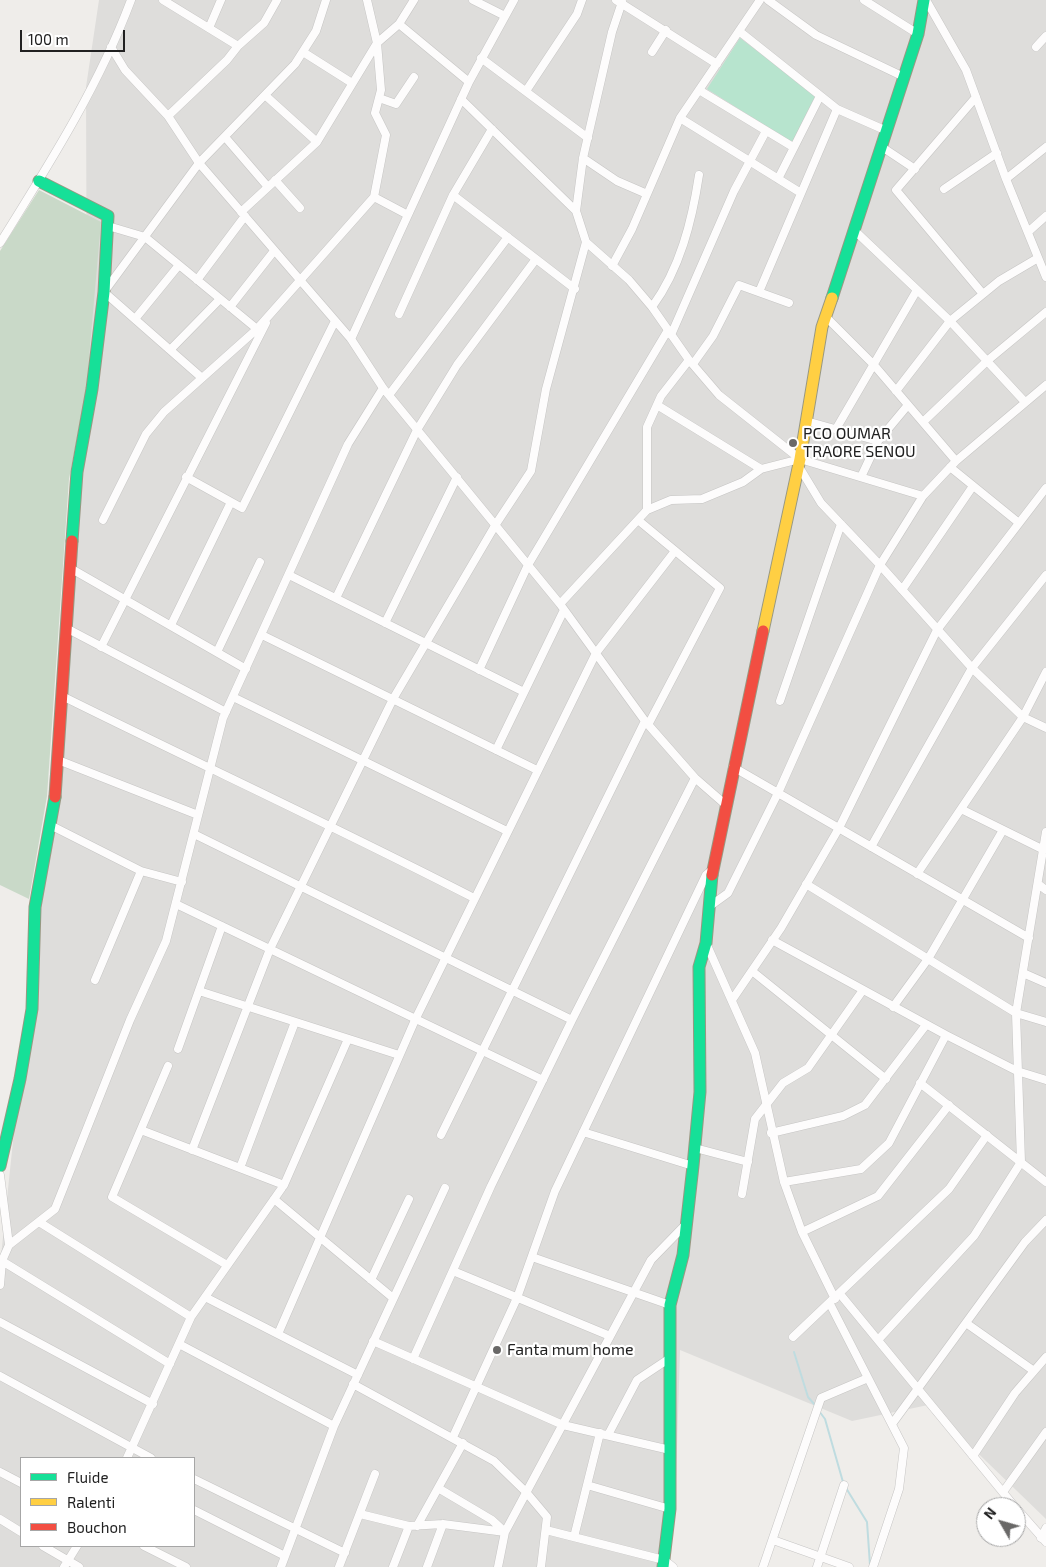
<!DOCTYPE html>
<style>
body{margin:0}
#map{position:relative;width:1046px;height:1567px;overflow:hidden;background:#efedea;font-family:"Exo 2",sans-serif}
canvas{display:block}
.legend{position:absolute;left:20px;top:1457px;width:175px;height:90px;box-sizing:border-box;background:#fff;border:1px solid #a6a6a6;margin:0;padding:6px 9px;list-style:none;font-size:15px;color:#212121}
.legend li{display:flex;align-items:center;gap:10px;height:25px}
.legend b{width:25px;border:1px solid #a6a6a6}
.north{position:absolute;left:976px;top:1497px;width:50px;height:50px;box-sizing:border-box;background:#fff;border:1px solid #a6a6a6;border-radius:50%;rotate:308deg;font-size:14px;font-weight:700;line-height:20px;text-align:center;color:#212121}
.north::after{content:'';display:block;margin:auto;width:18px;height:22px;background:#696867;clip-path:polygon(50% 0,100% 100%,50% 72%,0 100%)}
.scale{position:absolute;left:20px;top:30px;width:105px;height:22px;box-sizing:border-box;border:2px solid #212121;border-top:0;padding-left:6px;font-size:15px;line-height:18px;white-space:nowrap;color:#212121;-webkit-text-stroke:4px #fff;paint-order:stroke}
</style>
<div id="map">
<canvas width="1046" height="1567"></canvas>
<ul class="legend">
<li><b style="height:6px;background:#16e098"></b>Fluide</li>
<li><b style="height:6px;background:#ffcf43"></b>Ralenti</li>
<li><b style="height:6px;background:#f24e42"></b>Bouchon</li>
</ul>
<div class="north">N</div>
<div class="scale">100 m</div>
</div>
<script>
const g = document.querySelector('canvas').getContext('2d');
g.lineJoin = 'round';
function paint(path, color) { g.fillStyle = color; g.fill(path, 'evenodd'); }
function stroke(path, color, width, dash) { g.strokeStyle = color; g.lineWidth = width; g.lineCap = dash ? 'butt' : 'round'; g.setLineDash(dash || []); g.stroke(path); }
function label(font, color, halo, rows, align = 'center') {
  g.font = font + ' "Exo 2",sans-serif'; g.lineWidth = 4.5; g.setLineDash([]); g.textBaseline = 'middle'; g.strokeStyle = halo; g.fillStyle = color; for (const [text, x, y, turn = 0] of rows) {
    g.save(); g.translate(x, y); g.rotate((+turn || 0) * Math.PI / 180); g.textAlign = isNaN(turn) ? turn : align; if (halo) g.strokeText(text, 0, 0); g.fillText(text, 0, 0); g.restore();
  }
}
const residential = new Path2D(`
 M 99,0 L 1046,0 L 1046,1519 L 928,1405 L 852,1421 L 680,1350 L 675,1512 L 667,1567 L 0,1567 L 0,1266 L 40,882 L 87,376 L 86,87 ZM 21,1458 L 194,1458 L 194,1546 L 21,1546 Z`);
const religious = new Path2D(`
 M 907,411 L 950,461 L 923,490 L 864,474 L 881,443 Z`);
const cemetery = new Path2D(`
 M 39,190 L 101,222 L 86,391 L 69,479 L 47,796 L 29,899 L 0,885 L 0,251 Z`);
const pitch = new Path2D(`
 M 740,38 L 818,97 L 793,143 L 707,89 Z`);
const stream = new Path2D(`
 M 794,1352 L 808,1397 L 815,1405
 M 819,1411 L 825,1419 L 843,1482
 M 846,1488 L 867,1522 L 870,1565`);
const street = new Path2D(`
 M 163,0 L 238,46 L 227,60 L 168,116
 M 473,0 L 505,16
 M 616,0 L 717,64
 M 768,0 L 816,35 L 904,77
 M 864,0 L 918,34
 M 926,0 L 966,70 L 1006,179 L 1046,277
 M 622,2 L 612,32 L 583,158 L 576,211 L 586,242 L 629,280 L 652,307 L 689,360 L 719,395 L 800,459 L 923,496
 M 399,24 L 469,82
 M 209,28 L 221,0
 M 739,31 L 837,109 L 887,131
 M 238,46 L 264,23 L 277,0
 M 111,47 L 125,70 L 168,116 L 199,163 L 351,339 L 383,388 L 560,604 L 647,510 L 671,500 L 702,499 L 743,482 L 761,469 L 800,459
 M 1036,47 L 1046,36
 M 303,52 L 352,83
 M 652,52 L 666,30
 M 481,58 L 588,138
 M 699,90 L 793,147
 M 526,91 L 577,14 L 582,0
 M 266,96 L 317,142
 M 976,97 L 896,190 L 983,294
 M 379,98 L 396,104 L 414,77
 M 461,99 L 576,211
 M 680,118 L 801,193
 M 225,137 L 268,187
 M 882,147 L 915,169
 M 583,158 L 617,181 L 647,194
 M 778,179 L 820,96
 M 1006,179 L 1046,147
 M 275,180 L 300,208
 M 944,189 L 997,153
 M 453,195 L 575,289
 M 374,197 L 408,215
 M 241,212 L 317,142 L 377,43 L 399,24 L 414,0
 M 108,226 L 145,237 L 257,329 L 374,197 L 386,135 L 375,113 L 381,90 L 377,43 L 367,0
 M 854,230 L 950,321 L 1025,402
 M 1028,232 L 1046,216
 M 0,243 C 48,166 99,86 131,0
 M 612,266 L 632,229 L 680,118 L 760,0
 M 197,280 L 245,216
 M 759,292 L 837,109
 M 230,307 L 274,251
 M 652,307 C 680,269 692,221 699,175
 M 399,314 L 453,195 L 492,129
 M 826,317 L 874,365 L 956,461
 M 135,319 L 179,265
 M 671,335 L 734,191 L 766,131
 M 351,339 L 469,82 L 514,0
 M 170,350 L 220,299
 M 693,364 L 713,336 L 739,285 L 789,303
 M 202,378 L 104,292 L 199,163 L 295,64 L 316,31 L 326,0
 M 896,391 L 950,321 L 999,281 L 1038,258
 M 389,395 L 508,237
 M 657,405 L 761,469
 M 806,421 L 878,441
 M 923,422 L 987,361 L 1046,312
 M 836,429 L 917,290
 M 798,465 L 821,503 L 880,565 L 972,668 L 1023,717 L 1046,728
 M 950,467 L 1019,523
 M 186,477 L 242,508 L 335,321
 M 861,477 L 878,441 L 908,405
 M 647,510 L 647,427 L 661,396 L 689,360
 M 103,520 L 146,434 L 164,412 L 257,329
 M 638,520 L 720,588 L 648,725
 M 70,568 L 246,669
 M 289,575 L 524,692
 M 902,590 L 973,486
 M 336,598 L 417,430 L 457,365 L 536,259
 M 385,623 L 457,477
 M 171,625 L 231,502
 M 66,628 L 226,712
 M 262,635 L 537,770
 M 101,647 L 266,323
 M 217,652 L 260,562
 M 479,670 L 528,565 L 668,330
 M 62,696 C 199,764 338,828 474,898
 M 233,697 L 507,831
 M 780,701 L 841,524
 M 645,721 L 695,778 L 726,805
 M 496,750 L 564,610
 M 58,760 L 198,815
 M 733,767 L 1029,938
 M 961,809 L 1044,850
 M 50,825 L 141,871 L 182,882
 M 194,834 L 572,1020
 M 871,847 L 972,668 L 1046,575
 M 917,874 L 1023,717 L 1046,672
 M 806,884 L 1016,1013 L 1046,1022
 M 1038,884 L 1046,890
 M 176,904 L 543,1080
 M 710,906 L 728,893 L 778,793 L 880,565 L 923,496 L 956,461 L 1046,385
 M 772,940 L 946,1035 L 1017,1071 L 1046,1080
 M 706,943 L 755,1053 L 784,1182 L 802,1232 L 835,1299
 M 752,971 L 886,1079
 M 1023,973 L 1046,983
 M 95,980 L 141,871
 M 199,991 L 399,1055
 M 732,1000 L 781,928 L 839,828 L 937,630 L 1046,488
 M 893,1007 L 928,959 L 1003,830
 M 178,1049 L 222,926
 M 168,1066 L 112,1197 L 227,1265
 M 920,1083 L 1046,1182
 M 141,1130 L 284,1185
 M 583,1132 L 693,1166
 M 771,1133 L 843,1116 L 865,1105 L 926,1025
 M 441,1135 L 645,721 L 560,604
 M 695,1148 L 748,1162
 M 192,1150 L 270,949 L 393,699 L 496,524 L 531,471 L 546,389 L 586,242
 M 240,1168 L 295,1022
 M 0,1175 L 9,1245
 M 784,1182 L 861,1169 L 889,1143 L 946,1035
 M 742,1194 L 755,1119 L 783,1083 L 808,1068 L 863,990
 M 274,1199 L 393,1298
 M 39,1222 L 191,1317
 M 802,1232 L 878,1196 L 949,1105
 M 532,1257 L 670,1305
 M 2,1261 L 170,1364
 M 453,1271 L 610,1336
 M 371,1280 L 409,1199
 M 0,1285 L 2,1261 L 9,1245 L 55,1209 L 130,1020 L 166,941 L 223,718 L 348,444 L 383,388
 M 840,1294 L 1015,1507
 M 205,1297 L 358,1375
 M 830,1304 L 904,1448 L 899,1489 L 873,1567
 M 0,1322 L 153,1404
 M 966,1323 L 1034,1371
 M 278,1334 L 415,1020 L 596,653 L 675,551
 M 793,1337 L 949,1189 L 987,1135
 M 878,1340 L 974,1236 L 1021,1162 L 1016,1013 L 1046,832
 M 373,1341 L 563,1425 L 670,1450
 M 179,1344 L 334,1426
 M 413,1359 L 491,1186 L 572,1020 L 695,778
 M 0,1376 L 151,1458
 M 353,1384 L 494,1461 L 526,1492 L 547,1517 L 541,1567
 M 892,1424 L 1025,1242 L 1046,1220
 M 608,1435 L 637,1380 L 670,1358
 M 453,1437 L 517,1298 L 555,1191 L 706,875 L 713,869
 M 973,1456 L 1015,1393 L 1046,1357
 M 127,1458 L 191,1317 L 284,1185 L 348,1039
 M 0,1472 L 21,1483
 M 194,1479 L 345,1553
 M 587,1485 L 670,1509
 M 438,1488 L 492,1520 L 505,1532
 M 1003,1492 L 1046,1432
 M 1016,1508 L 1046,1542
 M 194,1510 L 285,1556
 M 360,1514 L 409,1526 L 443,1524 L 505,1532
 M 0,1519 L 21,1532
 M 417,1526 L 463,1443
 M 546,1530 L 664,1560 L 673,1567
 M 574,1537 L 600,1433
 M 1041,1538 L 1046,1528
 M 773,1540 L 849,1567
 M 43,1546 L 79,1567
 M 144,1546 L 186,1567
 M 64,1567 L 77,1546
 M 281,1567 L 334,1426 L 445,1188
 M 339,1567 L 375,1474
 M 393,1567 L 409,1526
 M 427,1567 L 443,1524
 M 498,1567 L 505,1532 L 651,1260 L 687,1223
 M 763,1567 L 821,1398 L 868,1378
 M 817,1567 L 844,1485`);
const fast = new Path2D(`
 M 39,181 L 108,216 L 104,292 L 92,389 L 77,472 L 72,541
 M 832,298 L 918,34 L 924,0
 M 0,1166 L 20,1079 L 32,1009 L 35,907 L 55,797
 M 663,1567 L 670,1509 L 670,1305 L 683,1255 L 693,1166 L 700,1092 L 699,967 L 706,943 L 712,875`);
const slow = new Path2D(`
 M 763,631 L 800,459 L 822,327 L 832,298`);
const jam = new Path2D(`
 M 55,797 L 72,541
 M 712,875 L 763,631`);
const markers = [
 [793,443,5,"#696867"],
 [497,1350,5,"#696867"]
];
const poiNames = [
 ["PCO OUMAR",803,434],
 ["TRAORE SENOU",803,452],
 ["Fanta mum home",507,1350]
];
paint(residential, '#dedddb');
paint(religious, '#dddcdb');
paint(cemetery, '#c9d9c8');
paint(pitch, '#b7e4ce');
stroke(stream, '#bfdce0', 2);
stroke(street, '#c6c5c4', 9);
stroke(fast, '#989882', 13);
stroke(slow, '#989882', 13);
stroke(jam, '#989882', 13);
stroke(street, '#fdfcfc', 8);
stroke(fast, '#16e098', 11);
stroke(slow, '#ffcf43', 11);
stroke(jam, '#f24e42', 11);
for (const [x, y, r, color] of markers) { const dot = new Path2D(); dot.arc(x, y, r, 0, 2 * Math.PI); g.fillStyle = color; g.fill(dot); stroke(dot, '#fff', 2); }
label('16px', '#212121', '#fff', poiNames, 'left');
</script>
